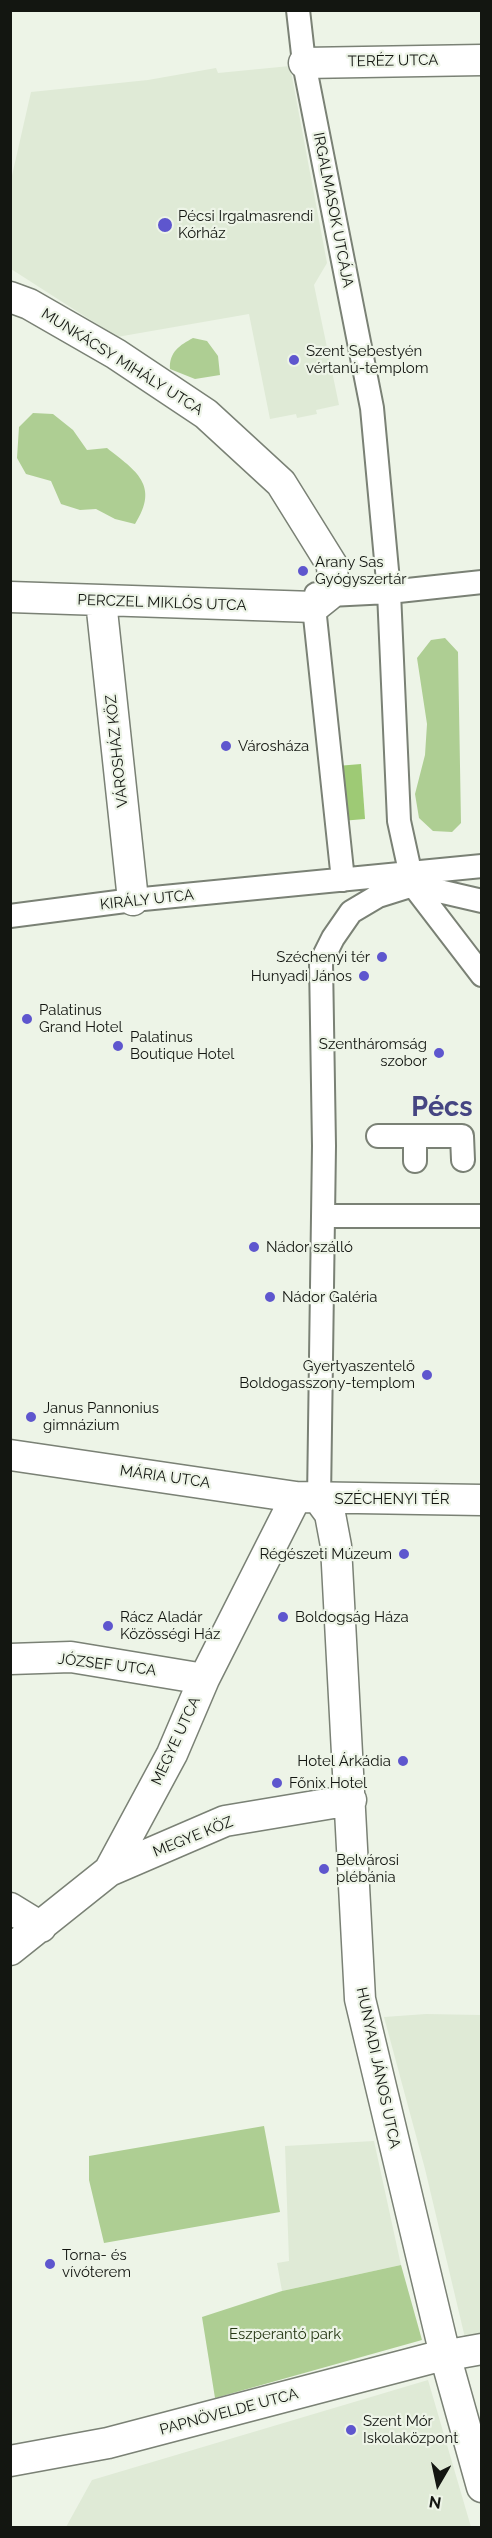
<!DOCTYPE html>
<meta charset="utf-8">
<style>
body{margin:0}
#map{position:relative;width:492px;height:2538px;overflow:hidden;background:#edf4e7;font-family:Raleway,sans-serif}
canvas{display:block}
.frame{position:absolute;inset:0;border:12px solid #131611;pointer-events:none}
.north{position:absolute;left:408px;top:2454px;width:60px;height:60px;-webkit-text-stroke:4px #edf4e7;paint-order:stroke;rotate:189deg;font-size:16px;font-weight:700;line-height:24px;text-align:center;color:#131611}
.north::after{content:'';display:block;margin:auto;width:21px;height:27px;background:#131611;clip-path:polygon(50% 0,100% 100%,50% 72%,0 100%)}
</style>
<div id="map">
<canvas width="492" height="2538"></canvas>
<div class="frame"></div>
<div class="north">N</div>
</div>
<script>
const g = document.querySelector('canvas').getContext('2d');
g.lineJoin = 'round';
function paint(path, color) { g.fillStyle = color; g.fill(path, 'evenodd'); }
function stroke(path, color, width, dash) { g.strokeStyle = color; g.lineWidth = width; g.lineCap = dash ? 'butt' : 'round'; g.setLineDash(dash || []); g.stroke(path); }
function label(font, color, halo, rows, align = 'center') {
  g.font = font + ' Raleway,sans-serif'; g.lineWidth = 4.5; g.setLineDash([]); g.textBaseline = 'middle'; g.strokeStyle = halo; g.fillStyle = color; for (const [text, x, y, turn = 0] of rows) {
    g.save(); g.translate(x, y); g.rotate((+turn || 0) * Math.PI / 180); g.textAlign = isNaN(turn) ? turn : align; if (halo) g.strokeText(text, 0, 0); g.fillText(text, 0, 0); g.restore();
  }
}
const built = new Path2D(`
 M 290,66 L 327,263 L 314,285 L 339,405 L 316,410 L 317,414 L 297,418 L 296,414 L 270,419 L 249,314 L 117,337 L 11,269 L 11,180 L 31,92 L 148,80 L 216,68 L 218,73 Z
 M 426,2014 L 481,2015 L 481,2339 L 466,2342 L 425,2169 L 384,2017 Z
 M 374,2141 L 401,2265 L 282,2291 L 277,2263 L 289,2261 L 285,2146 Z
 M 428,2380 L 471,2527 L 66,2527 L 92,2480 Z`);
const green = new Path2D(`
 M 193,338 L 207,341 L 218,356 L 220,375 L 195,379 L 170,369 C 169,352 180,345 193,338 Z
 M 33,413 L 53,414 L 73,430 L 87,450 L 107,448 C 136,471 160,485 135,524 L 115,519 L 96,509 L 80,510 L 61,504 L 51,481 L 26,474 L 17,458 L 19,427 Z
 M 445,638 L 458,652 L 461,823 L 452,832 L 433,831 L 419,818 L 415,794 L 425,755 L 427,724 L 417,658 L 431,640 Z
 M 264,2126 L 280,2212 L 104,2243 L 89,2180 L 89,2156 Z
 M 401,2265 L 422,2340 L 215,2398 L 202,2317 L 282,2291 Z`);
const water = new Path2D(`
 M 361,764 L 365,819 L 341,821 L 337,766 Z`);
const pedestrian = new Path2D(`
 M 298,10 L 304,63 L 372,408 L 389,592 L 399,821 L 413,885
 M 316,594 L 329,595 L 389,592 L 482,582
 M 314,607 L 343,880
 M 413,885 L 482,975
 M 10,916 L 133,900 L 482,866
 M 378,1136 L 462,1136 L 463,1160
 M 415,1136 L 415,1161
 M 323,1216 L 482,1216
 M 319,1499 L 324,1146 L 321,962 L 333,938 L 351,912 L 378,896 L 413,885 L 482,901`);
const minor = new Path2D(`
 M 304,63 L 482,60
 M 10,297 L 29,304 L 116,354 L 206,414 L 281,483 L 332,565 L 333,583 L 329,595 L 314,607 L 10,597
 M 101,601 L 133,900
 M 10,1455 L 296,1497 L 482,1500
 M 319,1499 L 330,1514 L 336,1546 L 360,1999 L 445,2355 L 482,2487
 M 10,1659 L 71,1657 L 204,1679
 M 109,1871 L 225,1821 L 351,1800
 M 10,1908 L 41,1927
 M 10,1950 L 109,1871 L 172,1754 L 204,1679 L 296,1497
 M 10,2461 L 108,2443 L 432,2358 L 482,2349`);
const markers = [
 [165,225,8,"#5e56ce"],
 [294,360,6,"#5e56ce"],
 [303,571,6,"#5e56ce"],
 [226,746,6,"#5e56ce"],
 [382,957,6,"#5e56ce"],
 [364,976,6,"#5e56ce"],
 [27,1019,6,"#5e56ce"],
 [118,1046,6,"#5e56ce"],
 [439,1053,6,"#5e56ce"],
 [254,1247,6,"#5e56ce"],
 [270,1297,6,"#5e56ce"],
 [427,1375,6,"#5e56ce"],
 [31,1417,6,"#5e56ce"],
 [404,1554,6,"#5e56ce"],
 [283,1617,6,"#5e56ce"],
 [108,1626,6,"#5e56ce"],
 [403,1761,6,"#5e56ce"],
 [277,1783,6,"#5e56ce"],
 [324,1869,6,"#5e56ce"],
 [50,2264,6,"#5e56ce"],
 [351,2430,6,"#5e56ce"]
];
const streetNames = [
 ["TERÉZ UTCA",393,61,-1],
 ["IRGALMASOK UTCÁJA",333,210,79],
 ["MUNKÁCSY MIHÁLY UTCA",122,362,32],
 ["PERCZEL MIKLÓS UTCA",162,603,2],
 ["VÁROSHÁZ KÖZ",117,751,-96],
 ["KIRÁLY UTCA",147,900,-6],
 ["MÁRIA UTCA",165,1477,8],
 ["SZÉCHENYI TÉR",392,1499],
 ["JÓZSEF UTCA",107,1665,7],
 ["MEGYE UTCA",176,1741,-65],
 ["MEGYE KÖZ",193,1837,-22],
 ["HUNYADI JÁNOS UTCA",378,2068,78],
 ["PAPNÖVELDE UTCA",229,2412,-15]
];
const poiNames = [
 ["Pécsi Irgalmasrendi",178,216],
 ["Kórház",178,233],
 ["Szent Sebestyén",306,351],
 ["vértanú-templom",306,368],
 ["Arany Sas",315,562],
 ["Gyógyszertár",315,579],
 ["Városháza",238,746],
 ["Széchenyi tér",370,957,"right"],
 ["Hunyadi János",352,976,"right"],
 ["Palatinus",39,1010],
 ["Grand Hotel",39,1027],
 ["Palatinus",130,1037],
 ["Boutique Hotel",130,1054],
 ["Szentháromság",427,1044,"right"],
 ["szobor",427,1061,"right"],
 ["Nádor szálló",266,1247],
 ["Nádor Galéria",282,1297],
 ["Gyertyaszentelő",415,1366,"right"],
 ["Boldogasszony-templom",415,1383,"right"],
 ["Janus Pannonius",43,1408],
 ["gimnázium",43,1425],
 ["Régészeti Múzeum",392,1554,"right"],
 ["Rácz Aladár",120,1617],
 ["Közösségi Ház",120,1634],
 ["Boldogság Háza",295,1617],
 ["Hotel Árkádia",391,1761,"right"],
 ["Főnix Hotel",289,1783],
 ["Belvárosi",336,1860],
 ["plébánia",336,1877],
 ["Torna- és",62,2255],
 ["vívóterem",62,2272],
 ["Szent Mór",363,2421],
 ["Iskolaközpont",363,2438]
];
const parkNames = [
 ["Eszperantó park",285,2334]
];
const townNames = [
 ["Pécs",442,1108]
];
paint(built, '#dfead6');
paint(green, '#aece93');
paint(water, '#9eca75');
stroke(pedestrian, '#7a8175', 26);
stroke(minor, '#7a8175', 33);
stroke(pedestrian, '#fff', 22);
stroke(minor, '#fff', 30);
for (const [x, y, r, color] of markers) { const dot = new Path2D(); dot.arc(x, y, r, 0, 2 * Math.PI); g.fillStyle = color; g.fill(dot); stroke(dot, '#edf4e7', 2); }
label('15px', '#131611', '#edf4e7', streetNames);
label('15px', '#131611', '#edf4e7', poiNames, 'left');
label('15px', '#263714', '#edf4e7', parkNames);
label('bold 27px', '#454582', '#edf4e7', townNames);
</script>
